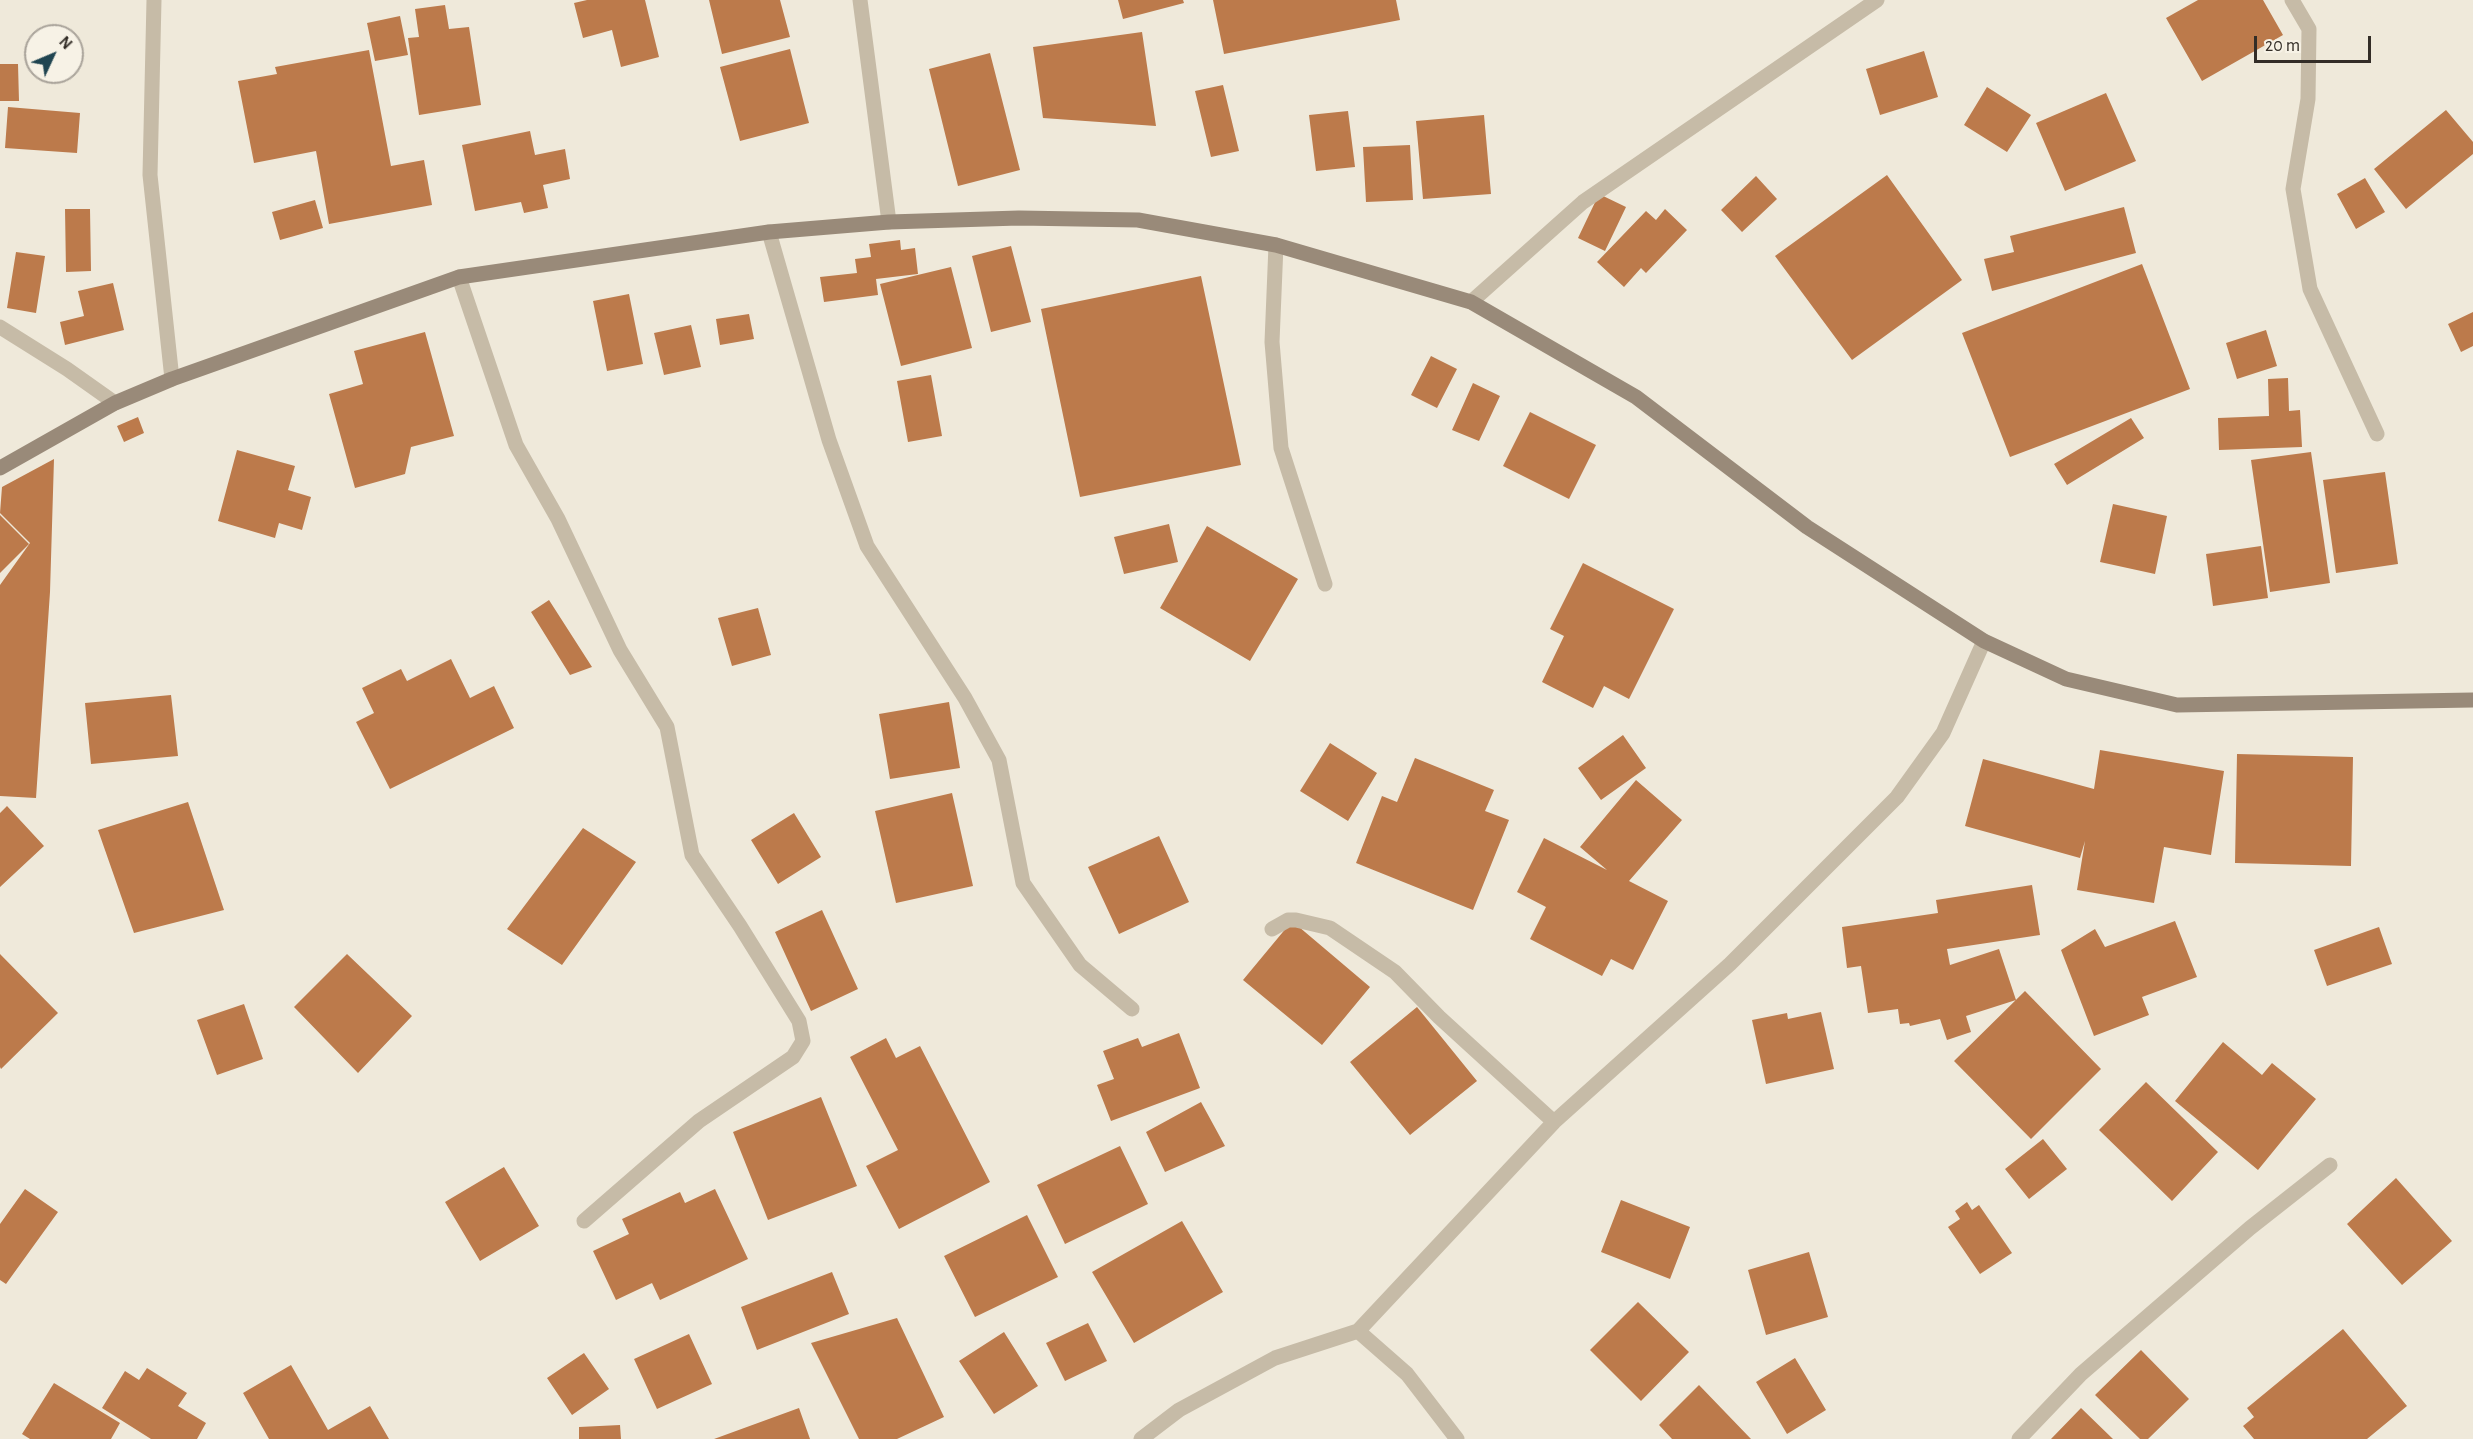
<!DOCTYPE html>
<style>
body{margin:0}
#map{position:relative;width:2473px;height:1439px;overflow:hidden;background:#efe9da;font-family:"Alegreya Sans",sans-serif}
canvas{display:block}
.north{position:absolute;left:24px;top:24px;width:60px;height:60px;box-sizing:border-box;background:#f7f2e6;border:2px solid #a9a39a;border-radius:50%;rotate:46deg;font-size:16px;font-weight:700;line-height:24px;text-align:center;color:#332d27}
.north::after{content:'';display:block;margin:auto;width:21px;height:27px;background:#204551;clip-path:polygon(50% 0,100% 100%,50% 72%,0 100%)}
.scale{position:absolute;left:2254px;top:36px;width:117px;height:27px;box-sizing:border-box;border:3px solid #332d27;border-top:0;padding-left:8px;font-size:18px;line-height:21px;white-space:nowrap;color:#332d27;-webkit-text-stroke:4px #f7f2e6;paint-order:stroke}
</style>
<div id="map">
<canvas width="2473" height="1439"></canvas>
<div class="north">N</div>
<div class="scale">20 m</div>
</div>
<script>
const g = document.querySelector('canvas').getContext('2d');
g.lineJoin = 'round';
function fillPath(path, color) { g.fillStyle = color; g.fill(path, 'evenodd'); }
function stroke(path, color, width, dash) { g.strokeStyle = color; g.lineWidth = width; g.lineCap = dash ? 'butt' : 'round'; g.setLineDash(dash || []); g.stroke(path); }
fillPath(new Path2D(`
 M587,0H645L659,57L621,67L612,30L583,38L574,3Z
 M709,0H780L790,37L722,54Z
 M1118,0H1183L1184,3L1123,19Z
 M1213,0H1396L1400,20L1224,54Z
 M2198,0H2263L2283,35L2202,81L2166,18Z
 M445,5L449,29L469,27L481,105L419,115L408,38L419,37L415,9Z
 M400,16L408,55L375,61L367,23Z
 M1142,32L1156,126L1043,118L1033,47Z
 M790,49L809,123L740,141L720,67Z
 M369,50L391,166L424,160L432,205L329,224L316,151L254,163L238,81L277,74L275,67Z
 M1924,51L1938,97L1880,115L1866,69Z
 M990,53L1020,170L958,186L929,69Z
 M0,64H18L19,101H0Z
 M1223,85L1239,151L1211,157L1195,91Z
 M1987,87L2031,115L2007,152L1964,125Z
 M2106,93L2136,161L2065,191L2036,123Z
 M8,107L80,113L77,153L5,148Z
 M2446,110L2473,142V154L2406,209L2374,169Z
 M1348,111L1355,167L1316,171L1309,115Z
 M1484,115L1491,194L1423,199L1416,121Z
 M530,131L535,155L565,149L570,179L543,185L548,208L524,213L521,202L475,211L462,145Z
 M1410,145L1413,200L1366,202L1363,147Z
 M1887,175L1962,280L1852,360L1775,256Z
 M1756,176L1777,199L1742,232L1721,210Z
 M2365,178L2385,212L2356,229L2337,194Z
 M1599,194L1626,207L1605,251L1578,238Z
 M315,200L323,228L280,240L272,212Z
 M2124,207L2136,253L1992,291L1984,259L2014,252L2010,236Z
 M65,209H90L91,271L66,272Z
 M1665,209L1687,230L1646,273L1641,268L1624,287L1597,262L1646,211L1656,220Z
 M900,240L901,250L915,248L918,274L876,279L878,295L824,302L820,277L857,273L855,259L871,257L869,244Z
 M1011,246L1031,322L991,332L972,256Z
 M16,252L45,256L36,313L7,308Z
 M2142,264L2190,389L2010,457L1962,333Z
 M951,267L972,348L901,366L880,284Z
 M1201,276L1241,465L1080,497L1041,309Z
 M113,283L124,330L65,345L60,322L84,316L78,291Z
 M629,294L643,364L607,371L593,301Z
 M2473,312V346L2461,352L2448,324Z
 M749,314L754,339L720,345L716,319Z
 M691,325L701,367L664,375L654,333Z
 M2266,330L2277,366L2237,379L2226,343Z
 M425,332L454,436L411,447L405,474L355,488L329,394L363,384L354,351Z
 M1431,356L1457,369L1437,408L1411,395Z
 M931,375L942,436L908,442L897,381Z
 M2288,378L2289,411L2300,410L2302,447L2219,450L2218,418L2269,416L2268,379Z
 M1473,383L1500,396L1479,441L1452,430Z
 M1530,412L1596,445L1569,499L1503,466Z
 M138,417L144,433L124,442L117,426Z
 M2131,418L2144,438L2067,485L2054,464Z
 M237,450L295,466L288,490L311,497L302,530L279,523L275,538L218,521Z
 M2311,452L2330,583L2270,592L2251,460Z
 M54,459L50,592L36,798L0,796V585L30,543L0,513L2,487Z
 M2385,472L2398,564L2336,573L2323,480Z
 M2113,504L2167,516L2155,574L2100,562Z
 M0,515L29,544L0,573Z
 M1169,524L1178,562L1124,574L1114,537Z
 M1207,526L1298,579L1250,661L1160,608Z
 M2261,546L2268,598L2213,606L2206,554Z
 M1583,563L1674,609L1629,699L1604,686L1593,708L1542,682L1564,636L1550,629Z
 M549,600L592,667L570,675L531,612Z
 M758,608L771,655L732,666L718,618Z
 M451,659L470,698L494,686L514,728L390,789L356,722L374,713L362,688L401,669L407,681Z
 M171,695L178,756L91,764L85,703Z
 M949,702L960,768L890,779L879,714Z
 M1623,735L1646,768L1601,800L1578,768Z
 M1330,743L1377,773L1348,821L1300,791Z
 M2100,750L2224,771L2211,855L2164,847L2154,903L2077,890L2085,841L2080,858L1965,826L1983,759L2094,789Z
 M2237,754L2353,757L2351,866L2235,863Z
 M1415,758L1494,790L1485,811L1509,820L1473,910L1356,863L1382,796L1397,802Z
 M1636,780L1682,820L1629,881L1668,901L1633,970L1611,959L1602,976L1530,939L1546,907L1517,892L1544,838L1607,870L1580,847Z
 M952,793L973,886L896,903L875,811Z
 M188,802L224,910L134,933L98,830Z
 M7,806L44,846L0,887V813Z
 M794,813L821,857L778,884L751,840Z
 M583,828L636,862L562,965L507,929Z
 M1159,836L1189,902L1119,934L1088,867Z
 M2032,885L2040,935L1947,949L1950,965L1999,949L2016,1000L1966,1016L1971,1032L1947,1040L1940,1019L1910,1026L1909,1023L1900,1024L1898,1009L1868,1013L1861,966L1847,968L1842,927L1938,913L1936,900Z
 M822,910L858,989L811,1011L775,932Z
 M1292,921L1370,987L1322,1045L1243,980Z
 M2175,921L2197,977L2142,997L2149,1015L2094,1036L2061,950L2095,929L2105,947Z
 M2379,927L2392,964L2327,986L2314,950Z
 M0,954L58,1013L1,1069L0,1067Z
 M347,954L412,1016L358,1073L294,1007Z
 M2025,991L2101,1069L2031,1139L1954,1061Z
 M244,1004L263,1059L217,1075L197,1020Z
 M1417,1007L1477,1081L1410,1135L1350,1062Z
 M1821,1012L1834,1069L1766,1084L1752,1020L1787,1013L1788,1019Z
 M1179,1033L1200,1088L1111,1121L1097,1085L1114,1079L1103,1051L1138,1038L1142,1047Z
 M886,1038L896,1058L920,1046L990,1182L899,1229L866,1166L898,1150L850,1057Z
 M2223,1042L2262,1075L2272,1063L2316,1099L2258,1170L2175,1101Z
 M2146,1082L2218,1152L2172,1201L2099,1130Z
 M821,1097L857,1186L768,1220L733,1132Z
 M1201,1102L1225,1146L1165,1172L1146,1132Z
 M2043,1139L2067,1169L2029,1199L2005,1169Z
 M1120,1146L1148,1204L1065,1244L1037,1185Z
 M504,1167L539,1226L480,1261L445,1202Z
 M2396,1178L2452,1241L2402,1285L2347,1224Z
 M25,1189L58,1212L6,1284L0,1280V1224Z
 M715,1189L748,1259L660,1300L652,1283L616,1300L593,1251L629,1234L622,1219L680,1192L685,1203Z
 M1621,1200L1690,1227L1670,1279L1601,1252Z
 M1967,1202L1972,1210L1979,1205L2012,1253L1980,1274L1948,1227L1960,1219L1955,1211Z
 M1027,1215L1058,1277L975,1317L944,1256Z
 M1182,1221L1223,1292L1134,1343L1092,1272Z
 M1809,1252L1828,1317L1766,1335L1748,1270Z
 M832,1272L849,1314L757,1350L741,1307Z
 M1638,1302L1689,1352L1641,1401L1590,1350Z
 M897,1318L944,1417L897,1439H859L811,1343Z
 M1088,1323L1107,1361L1065,1381L1046,1343Z
 M2343,1329L2407,1406L2367,1439H2254L2243,1426L2254,1417L2247,1408Z
 M1004,1332L1038,1386L994,1414L959,1361Z
 M689,1334L712,1384L657,1409L634,1359Z
 M2141,1350L2189,1399L2148,1439H2140L2095,1395Z
 M584,1353L609,1389L572,1415L547,1378Z
 M1795,1358L1826,1410L1787,1434L1756,1382Z
 M291,1365L328,1430L370,1406L389,1439H269L243,1393Z
 M147,1368L187,1393L178,1406L206,1423L197,1439H151L102,1408L125,1371L139,1380Z
 M54,1383L120,1423L111,1439H30L22,1434Z
 M1699,1385L1751,1439H1672L1659,1425Z
 M799,1408L810,1439H714Z
 M2081,1408L2113,1439H2051Z
 M620,1425L621,1439H579V1427Z`), '#bc7a4b');
stroke(new Path2D(`
 M154,0L150,175L172,379
 M860,0L889,222
 M2292,0L2309,29L2308,99L2293,189L2310,289L2377,434
 M769,232L829,440L867,546L965,698L999,760L1023,883L1080,965L1132,1009
 M1276,245L1272,342L1281,448L1325,584
 M459,277L516,445L558,519L620,650L667,727L692,855L740,926L799,1021L803,1041L793,1057L699,1121L584,1221
 M1471,302L1583,202L1877,0
 M0,327L67,369L115,403
 M1272,929L1288,920H1296L1330,928L1395,972L1439,1017L1554,1122
 M1358,1331L1407,1374L1457,1439
 M1141,1439L1179,1410L1275,1358L1358,1331L1554,1122L1730,964L1897,797L1943,733L1984,641
 M2019,1439L2081,1374L2250,1228L2330,1165`), '#c6bba7', 15);
stroke(new Path2D(`
 M0,468L115,403L172,379L459,277L769,232L889,222L1019,218L1138,220L1276,245L1471,302L1636,397L1807,527L1984,641L2066,679L2177,705L2473,700`), '#998a79', 15);
</script>
